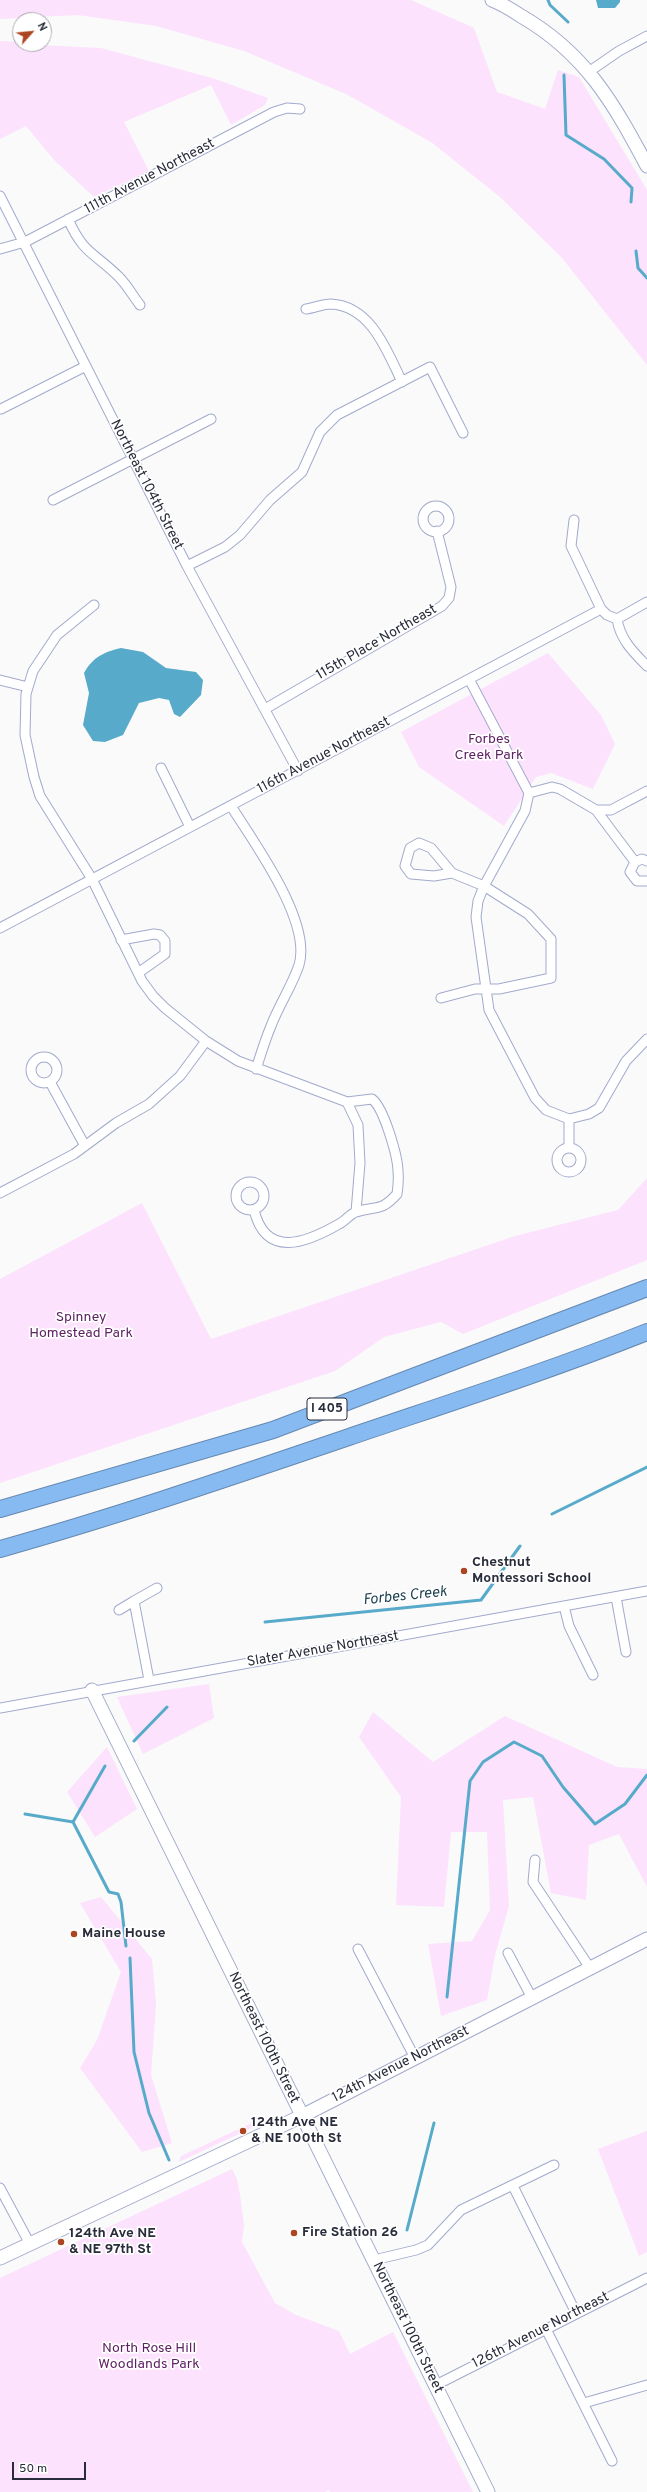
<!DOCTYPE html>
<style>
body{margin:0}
#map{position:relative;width:647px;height:2492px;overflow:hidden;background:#fafafa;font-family:Overpass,sans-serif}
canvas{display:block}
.north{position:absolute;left:12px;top:12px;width:40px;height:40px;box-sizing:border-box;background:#fff;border:1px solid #a9abb0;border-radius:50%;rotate:63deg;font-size:11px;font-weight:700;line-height:16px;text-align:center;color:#292c3a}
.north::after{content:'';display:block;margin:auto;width:14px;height:18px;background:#ac4521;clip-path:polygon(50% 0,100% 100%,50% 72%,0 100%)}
.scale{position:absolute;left:12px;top:2462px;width:74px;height:18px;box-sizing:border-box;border:2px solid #292c3a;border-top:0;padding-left:5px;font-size:12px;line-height:14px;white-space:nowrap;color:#292c3a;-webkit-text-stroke:3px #fff;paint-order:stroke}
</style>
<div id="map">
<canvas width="647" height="2492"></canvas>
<div class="north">N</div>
<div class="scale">50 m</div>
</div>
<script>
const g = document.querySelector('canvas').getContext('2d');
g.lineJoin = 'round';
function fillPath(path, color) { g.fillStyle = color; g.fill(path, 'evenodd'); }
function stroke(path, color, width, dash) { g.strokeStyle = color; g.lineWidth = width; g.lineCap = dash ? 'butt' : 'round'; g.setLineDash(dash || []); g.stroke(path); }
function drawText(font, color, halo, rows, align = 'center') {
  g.font = font + ' Overpass,sans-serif'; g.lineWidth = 3.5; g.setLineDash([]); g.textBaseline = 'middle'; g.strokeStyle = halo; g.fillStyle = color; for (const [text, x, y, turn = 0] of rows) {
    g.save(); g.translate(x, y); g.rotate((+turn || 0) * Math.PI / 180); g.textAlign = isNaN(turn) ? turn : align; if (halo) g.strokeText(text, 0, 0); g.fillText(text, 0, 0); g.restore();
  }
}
fillPath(new Path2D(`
 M0,0H411L474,28L497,92L545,109L558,70L579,77L647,190V365L562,258L500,197L431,142L346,94L244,51L156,26L78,15L0,19Z
 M0,41L20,42V44L101,48L212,78L268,98L265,105L231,125L211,85L124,122L149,171L94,197L55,161L26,126L0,139Z
 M548,653L601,715L615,744L593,789L551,773L536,777L504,826L419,767L401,732Z
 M647,1178V1260L463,1334L441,1322L384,1337L335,1371L0,1483V1279L142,1203L211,1339L515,1236L618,1210Z
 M209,1684L214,1718L143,1754L117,1697Z
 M373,1712L433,1762L505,1716L617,1767L647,1769V1887L619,1834L589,1845L586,1900L551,1893L533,1797L503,1800L509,1906L495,1955L487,2000L441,2016L428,1944L472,1941L490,1910L487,1832H451L444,1907L396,1905L401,1797L359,1737Z
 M107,1747L137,1809L95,1837L67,1792Z
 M101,1897L152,1959L156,2004L151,2075L172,2143L142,2152L80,2068L97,2040L121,1972L80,1903Z
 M264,2117L272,2119L247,2130L245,2126Z
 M241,2128L243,2132L179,2162L181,2156Z
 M647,2131V2252L639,2256L598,2149Z
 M232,2169L237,2179L240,2195L244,2225L242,2242L275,2303L296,2315L339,2331L350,2354L393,2332L473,2492H330L329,2490L325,2492H0V2278Z`), '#fce2fd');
fillPath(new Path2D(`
 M596,0H620V2L615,8H598Z
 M121,648L143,652L166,668L196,672L203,680L201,695L180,717L174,714L169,700L159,698L139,703L123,735L105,742L93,741L83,725L89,693L84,673C93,657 104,652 121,648Z`), '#57aaca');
stroke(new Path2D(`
 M548,0L550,5L568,22
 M564,75L566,135L604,159L632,188L631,202
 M636,251L638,268L647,278
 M552,1514L647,1467
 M265,1622L481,1600L520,1546
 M134,1741L167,1707
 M25,1814L73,1822L105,1766
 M73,1822L109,1892L118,1894L121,1902L126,1946
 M130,1958L134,2052L149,2113L169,2160
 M447,1997L470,1781L483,1762L514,1742L542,1756L563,1787L595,1824L625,1804L647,1775
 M407,2230L434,2123`), '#57aaca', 3);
const street = new Path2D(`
 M590,71L619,51L647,36
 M0,196L187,566L298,771
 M68,219C84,255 94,252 119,277C127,285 133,296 140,305
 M0,249L25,242L274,112L287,108L300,109
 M306,309C314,308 323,304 331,304C371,306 387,351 402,382
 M1,409L86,366
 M53,500L211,419
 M423 519a13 13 0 1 1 26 0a13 13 0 1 1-26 0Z
 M574,520L571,546L601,609
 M187,566L225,547L240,535L270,500L302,472L320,432L337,415L430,367L463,433
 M94,605L57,635L33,671L26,694L25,735L34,777L40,796L92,879L142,981L153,996L165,1008L206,1041L238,1061L347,1102L372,1099C384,1108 398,1157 398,1172C399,1180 398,1187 397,1194C380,1213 376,1205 356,1212C350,1214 345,1221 339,1224C306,1243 266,1259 254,1210
 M617,619C620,639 633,652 647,666
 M469,679L529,793
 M0,680L28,687
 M265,709L442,606L449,598L451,587L437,531
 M161,768L190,827
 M529,793L525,811L484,886L478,901L476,917L489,1010L535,1098L546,1110L569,1119V1148
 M529,793L552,787L560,789L596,810H611L647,791
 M231,806C254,843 312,921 299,965C292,986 279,1005 271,1026C265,1040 261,1054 256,1069
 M596,810L635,862
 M647,861L642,859L635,862L630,872L637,881H647
 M0,928L601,609L607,615L617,619L647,602
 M121,940L154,934L160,935L165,941V954L138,973
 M441,998L475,989H499L551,978V939L528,914L484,886L452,873L431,848L419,843L410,848L405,866L411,874L434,876L452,873
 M31 1070a13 13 0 1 1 26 0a13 13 0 1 1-26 0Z
 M50,1082L85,1146
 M347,1102L358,1125L360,1163L356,1212
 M569,1119L589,1114L599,1108L626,1061L647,1039
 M557 1160a12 12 0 1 1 24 0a12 12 0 1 1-24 0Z
 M236 1196a14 14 0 1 1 28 0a14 14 0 1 1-28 0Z
 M0,1193L74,1154L116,1123L149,1104L180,1076L206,1041
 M616,1597L626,1652
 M564,1606L569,1626L593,1675
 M119,1610L134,1601
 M149,1680L134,1601L157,1588
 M0,1708L647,1591
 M535,1860L533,1882L590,1968
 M358,1949L415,2058
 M508,1953L532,1998
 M513,2186L576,2313
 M0,2188L30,2244
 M374,2260L416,2250L428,2245L461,2210L554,2165
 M546,2329L612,2461
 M436,2385L647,2278
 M584,2403L647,2385`);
const secondary = new Path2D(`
 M492,0C502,4 512,10 521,16C585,53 613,102 647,166
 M92,1690L488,2492
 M0,2258L302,2116L647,1939`);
const highway = new Path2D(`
 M0,1509L273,1430L647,1288
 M0,1549C118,1516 234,1476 349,1437C449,1403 549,1371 647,1332`);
stroke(street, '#a2aacc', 11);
stroke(secondary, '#a2aacc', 15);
stroke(highway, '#6588b1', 18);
stroke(street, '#fff', 9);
stroke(secondary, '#fff', 13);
stroke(highway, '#86baf1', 16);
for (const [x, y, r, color] of [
 [464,1571,4,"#ac4521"],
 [74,1934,4,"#ac4521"],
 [243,2131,4,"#ac4521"],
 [294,2233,4,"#ac4521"],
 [61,2242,4,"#ac4521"]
]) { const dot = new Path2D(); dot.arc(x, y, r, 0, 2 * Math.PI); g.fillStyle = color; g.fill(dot); stroke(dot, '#fff', 1.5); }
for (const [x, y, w] of [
 [327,1409,40]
]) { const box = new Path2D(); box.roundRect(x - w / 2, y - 11, w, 22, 3); g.fillStyle = '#fff'; g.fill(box); stroke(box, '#292c3a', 1); }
drawText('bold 13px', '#292c3a', null, [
 ["I 405",327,1409]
]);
drawText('14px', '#292c3a', '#fff', [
 ["111th Avenue Northeast",150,177,-28],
 ["Northeast 104th Street",146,485,63],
 ["115th Place Northeast",377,643,-30],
 ["116th Avenue Northeast",324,756,-28],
 ["Slater Avenue Northeast",323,1650,-10],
 ["Northeast 100th Street",263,2038,64],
 ["124th Avenue Northeast",401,2065,-27],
 ["Northeast 100th Street",407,2328,64],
 ["126th Avenue Northeast",541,2331,-27]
]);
drawText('14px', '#5e2263', '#fff', [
 ["Forbes",489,740],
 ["Creek Park",489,756],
 ["Spinney",81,1318],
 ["Homestead Park",81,1334],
 ["North Rose Hill",149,2349],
 ["Woodlands Park",149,2365]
]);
drawText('bold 14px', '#292c3a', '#fff', [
 ["Chestnut",472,1563],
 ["Montessori School",472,1579],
 ["Maine House",82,1934],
 ["124th Ave NE",251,2123],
 ["& NE 100th St",251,2139],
 ["Fire Station 26",302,2233],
 ["124th Ave NE",69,2234],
 ["& NE 97th St",69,2250]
], 'left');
drawText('italic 15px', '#1d4351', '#fff', [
 ["Forbes Creek",405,1597,-6]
]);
</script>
